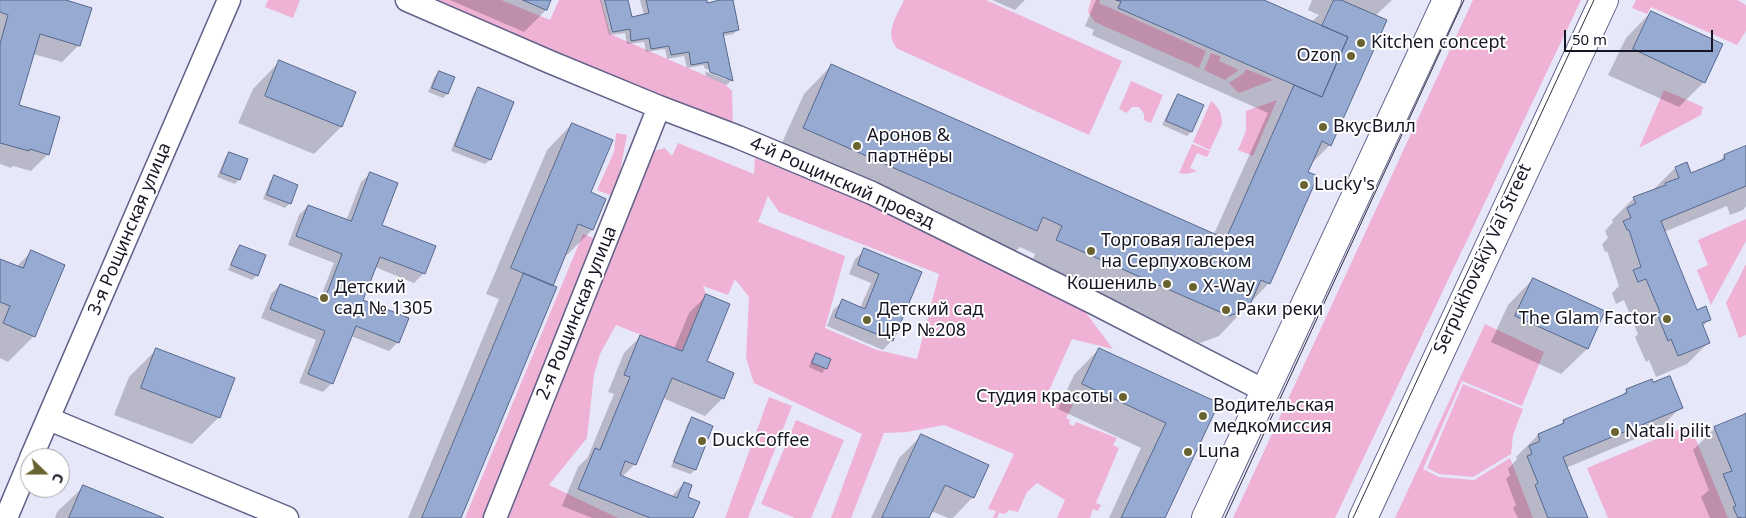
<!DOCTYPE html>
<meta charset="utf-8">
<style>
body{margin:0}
#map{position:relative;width:1746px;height:518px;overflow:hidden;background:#e7e7fa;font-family:"Noto Sans",sans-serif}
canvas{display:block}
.north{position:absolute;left:20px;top:448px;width:50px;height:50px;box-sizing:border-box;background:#fff;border:1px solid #a2a2a8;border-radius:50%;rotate:112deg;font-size:14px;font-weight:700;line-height:20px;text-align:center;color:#161626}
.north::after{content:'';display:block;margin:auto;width:18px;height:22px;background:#686330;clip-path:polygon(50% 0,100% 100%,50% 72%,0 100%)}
.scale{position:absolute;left:1564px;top:30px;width:149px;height:22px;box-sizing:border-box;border:2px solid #161626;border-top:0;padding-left:6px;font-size:15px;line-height:18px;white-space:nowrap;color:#161626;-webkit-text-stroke:4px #fff;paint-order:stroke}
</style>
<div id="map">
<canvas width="1746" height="518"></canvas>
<div class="north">С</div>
<div class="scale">50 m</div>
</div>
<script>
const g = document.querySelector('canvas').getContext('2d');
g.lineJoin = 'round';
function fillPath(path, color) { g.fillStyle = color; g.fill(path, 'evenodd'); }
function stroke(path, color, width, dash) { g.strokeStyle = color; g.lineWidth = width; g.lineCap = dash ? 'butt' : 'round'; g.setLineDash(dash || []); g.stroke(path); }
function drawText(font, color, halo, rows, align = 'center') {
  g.font = font + ' "Noto Sans",sans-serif'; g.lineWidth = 4; g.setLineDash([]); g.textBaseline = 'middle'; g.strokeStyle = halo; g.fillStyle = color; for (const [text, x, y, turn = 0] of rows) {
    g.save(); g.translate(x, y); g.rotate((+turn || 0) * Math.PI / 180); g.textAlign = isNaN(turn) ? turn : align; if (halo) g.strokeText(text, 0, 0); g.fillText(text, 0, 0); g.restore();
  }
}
fillPath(new Path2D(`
 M268,0H300L293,18L265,7Z
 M432,0H501L550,20L559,0H601L610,34L725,84L732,91L733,130Z
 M904,0H986L1122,61L1089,135L898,49C883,34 897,16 904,0Z
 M1091,0H1100L1099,3L1206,51L1199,68L1095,22L1088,12Z
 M1473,0H1581L1335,518H1233Z
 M1636,0H1737L1746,5V31L1737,45L1651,7L1647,14L1632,8Z
 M1211,53L1221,57L1219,61L1239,70L1225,80L1204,70Z
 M1246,69L1273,80L1239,93L1229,83L1244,73Z
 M1131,81L1163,95L1151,123L1144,120V114L1139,107H1132L1127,113L1119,109Z
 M1664,90L1703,107L1701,115L1639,148Z
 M1277,100L1253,156L1238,150L1246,131V111Z
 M1211,101C1219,107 1222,114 1222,124L1210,150L1193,142Z
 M616,133L627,135L615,197L597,190L614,152Z
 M678,143L754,174L755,158L865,202L1078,302L1113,349L1072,339L1047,395L1073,405L1066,418L1070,420L1069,424L1074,426L1076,422L1117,438L1113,445L1119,448L1096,503L1101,505L1098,511L1093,509L1090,518H1057L1065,500L1037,483L1027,492L1018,512L1009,510L1005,514L999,513L997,518H993L996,511L988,509L1014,454L944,425L907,432L884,433L851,518H831L862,434L754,383L746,358L749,297L735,279L728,295L703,286L706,294L682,351L616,325L600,354L594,375L587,438L549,485L618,518H503L650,152L665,148L672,156ZM768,196L779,212L939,274L917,359L877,350L825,328L845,256L758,222Z
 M1192,144L1210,151L1207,157L1197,153L1190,168L1197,171L1186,174L1179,173Z
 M1746,219V241L1711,305L1697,270L1708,265L1698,240Z
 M583,234L598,240L488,518H465Z
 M1746,264V335L1739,338L1726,303Z
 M1485,324L1544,352L1522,406L1462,381L1423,469L1439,477L1474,480L1510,458L1533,518H1395Z
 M1463,384L1523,409L1513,435L1511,454L1473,477L1439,474L1427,468Z
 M769,397L792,406L748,518H725Z
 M796,420L844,440L811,518H795L761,504Z
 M1690,425L1728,518H1608L1587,468Z`), '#efb2d5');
fillPath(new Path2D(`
 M0,0H62L79,45L62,62L33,54L17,106L48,154L31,171L13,166L11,168L0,164Z
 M450,0H550L546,10L524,32Z
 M600,0H626L631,18L644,15L640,0H705L706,4L732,0L738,30L733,34L723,36L731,80L727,85L706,76L705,71L727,80V77L704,68V65L687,68L684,56L667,59L665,49L646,52L644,42L627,44L625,33L609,35Z
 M992,0H1025L1015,10Z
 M1096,0H1261L1311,22L1319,15L1308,10L1312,0H1392L1375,16L1330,145L1310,165L1269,283L1219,336L1200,343L1029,268L1035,254L1020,247L1008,258L776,156L804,94L831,66L1214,234L1268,113L1092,35L1094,30L1085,26Z
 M1651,12L1704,82L1679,107L1608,75L1626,38Z
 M280,61L355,92L341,127L314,154L238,123L253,89Z
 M439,72L447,94L443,98L428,92L435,76Z
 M479,89L513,103L490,160L485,164L451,151L474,93Z
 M1178,95L1202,106L1191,132L1187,136L1162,125L1174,100Z
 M572,124L590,193L592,230L567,255H564L459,518H408L499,299L486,294L547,150Z
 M1746,147V206L1743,210L1730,215L1727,206L1664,232L1696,312L1710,319L1702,327L1709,342L1687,364L1656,377L1649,360L1646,362L1635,337L1638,334L1624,300L1616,304L1612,293L1619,286L1607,251L1605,252L1602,244L1608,238L1605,231L1613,222L1612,220L1634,198L1653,190L1675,168L1686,164L1690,174L1718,163L1724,156Z
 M229,153L239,179L235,184L217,177L225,158Z
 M371,173L380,225L434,247L424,273L414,283L375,267L362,301L398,342L389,351L351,336L332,383L323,392L299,383L316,340L261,318L271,294L280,285L319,301L334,263L288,245L299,215L308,206L346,221L361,182Z
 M275,177L290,203L285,208L263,199L270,181Z
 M240,246L257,275L252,280L228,270L236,250Z
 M865,250L920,272L892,340L883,350L827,326L833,310L843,301L860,308L871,283L849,274L855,259Z
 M31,252L34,336L8,362L0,358V260L16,267Z
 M1533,279L1604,312L1587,349L1561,374L1491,342L1508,305Z
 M706,296L705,362L733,373L722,399L705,416L663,398L635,464L622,477L671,497L684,483L692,518H592L562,506L578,467L588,457L599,430L614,394L608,392L624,353L641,336L674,349L689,313Z
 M1099,349L1217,404L1164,518H1109L1141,448L1058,409L1074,375Z
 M156,350L219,417L192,444L114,415L129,377Z
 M817,355L826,368L822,373L809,367L812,359Z
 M1627,390L1681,407L1659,429L1566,468L1586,518H1518L1513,508L1516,505L1506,479L1510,475L1508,469L1517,459L1516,457L1538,435L1558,427L1564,421L1619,398Z
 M1746,412V518H1710L1701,497L1709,490L1693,450L1715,428L1740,417Z
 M692,419L712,426L695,470L690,474L671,467L688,423Z
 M921,436L973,497L953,518H948L931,511L928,518H871L899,458Z
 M83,487L160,518H55L57,512Z`), '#0003');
const building = new Path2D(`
 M0,0H66L92,8L80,46L40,34L19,105L60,117L49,155L30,149L29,151L0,143V44L8,15L0,12Z
 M523,0H551L547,10Z
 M605,0H628L632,17L649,13L646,0H707V3L720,0H733L739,30L723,33L733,81L710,72L708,62L691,65L689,52L671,55L669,46L651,49L649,38L631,41L630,29L613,32Z
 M1116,0H1264L1348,37L1322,97L1118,8L1121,2Z
 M1334,0H1341L1387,20L1331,146L1322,141L1314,159L1308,172L1318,176L1270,284L1261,280L1248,309L1229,316L1056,240L1062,226L1043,217L1037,231L803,128L831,64L1226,239L1294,85L1322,97L1348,37L1322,26Z
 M1651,11L1723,44L1705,83L1633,49Z
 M279,60L356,92L342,127L265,96Z
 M439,71L455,77L448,94L432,88Z
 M478,87L514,102L491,160L455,146Z
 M1178,94L1204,105L1192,132L1166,121Z
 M572,123L613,140L591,192L606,199L593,230L578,224L553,286L511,268Z
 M1746,146V186L1661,221L1697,310L1706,306L1711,320L1702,323L1710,343L1678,356L1671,339L1668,341L1657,314L1660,312L1646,279L1638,282L1633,270L1641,267L1629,230H1627L1623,221L1631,218L1627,208L1636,203L1633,197L1666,185L1665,183L1679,178L1675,167L1687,162L1691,173L1725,159L1724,155Z
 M229,152L248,159L240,180L221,173Z
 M370,172L398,183L382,225L436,246L425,274L380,257L363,300L409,318L399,343L356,326L333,384L308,374L325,331L270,309L280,284L324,301L342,254L296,236L308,205L351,221Z
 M274,175L298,185L291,204L267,195Z
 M240,245L266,255L258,276L231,265Z
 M864,248L922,272L893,341L835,317L842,299L865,309L879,274L858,265Z
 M31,250L65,265L35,337L3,323L10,306L0,302V259L23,268Z
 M524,273L557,287L461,518H422Z
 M1533,278L1605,311L1588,349L1515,316Z
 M706,294L730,304L707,361L734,373L724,399L672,378L636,465L625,461L620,475L677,498L684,482L692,485L688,497L700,502L693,518H650L578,489L595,448L600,450L630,377L624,375L640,335L682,351Z
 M156,348L235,378L220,418L141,388Z
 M1099,348L1219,403L1165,518H1121L1166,423L1082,384Z
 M816,353L831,359L827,369L812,363Z
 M1670,376L1683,408L1563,457L1588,518H1548L1535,485L1538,483L1527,456L1532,454L1529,446L1540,441L1538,434L1564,423L1563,420L1627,393L1626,389L1652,379L1653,382Z
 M1746,414V518H1741L1740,517L1738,518L1733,507L1736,506L1723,474L1732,471L1714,427Z
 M692,417L713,426L696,470L674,462Z
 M921,434L989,465L974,498L945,485L929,518H882Z
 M83,485L164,518H69Z`);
fillPath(building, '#97aad2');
stroke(building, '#55678b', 1);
const street = new Path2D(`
 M407,0L550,62L659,107L738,137L872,193L1094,303L1265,391
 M49,419L287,518
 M31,458L229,0
 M6,518L30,461
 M495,518L659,107`);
const secondary = new Path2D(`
 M1206,518L1447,0
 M1363,518L1604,0`);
stroke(street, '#626289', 25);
stroke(secondary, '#626289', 30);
stroke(street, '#fff', 22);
stroke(secondary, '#fff', 28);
stroke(new Path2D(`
 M1225,518L1464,0
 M1353,518L1594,0`), '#2e2e3f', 1);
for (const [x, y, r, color] of [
 [1361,43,5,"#686330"],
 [1351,56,5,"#686330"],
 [1323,127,5,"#686330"],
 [857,146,5,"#686330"],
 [1304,185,5,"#686330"],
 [1091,251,5,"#686330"],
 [1167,284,5,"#686330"],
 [1193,287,5,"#686330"],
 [324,298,5,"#686330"],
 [1226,310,5,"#686330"],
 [1667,319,5,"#686330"],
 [867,320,5,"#686330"],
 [1123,397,5,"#686330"],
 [1203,416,5,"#686330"],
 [1615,432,5,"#686330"],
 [702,441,5,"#686330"],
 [1188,452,5,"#686330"]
]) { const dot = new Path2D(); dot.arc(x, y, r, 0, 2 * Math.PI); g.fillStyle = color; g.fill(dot); stroke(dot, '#fff', 2); }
drawText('18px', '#161626', '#fff', [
 ["Kitchen concept",1371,43],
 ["Ozon",1341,56,"right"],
 ["ВкусВилл",1333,127],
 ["Аронов &",867,136],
 ["партнёры",867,157],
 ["Lucky's",1314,185],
 ["Торговая галерея",1101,241],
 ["на Серпуховском",1101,262],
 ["Кошениль",1157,284,"right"],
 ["X-Way",1203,287],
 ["Детский",334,288],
 ["сад № 1305",334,309],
 ["Детский сад",877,310],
 ["ЦРР №208",877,331],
 ["Раки реки",1236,310],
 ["The Glam Factor",1657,319,"right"],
 ["Студия красоты",1113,397,"right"],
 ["Водительская",1213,406],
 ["медкомиссия",1213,427],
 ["Natali pilit",1625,432],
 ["DuckCoffee",712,441],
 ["Luna",1198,452]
], 'left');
drawText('18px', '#161626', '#fff', [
 ["4-й Рощинский проезд",842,183,24],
 ["3-я Рощинская улица",130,229,-67],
 ["Serpukhovskiy Val Street",1483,259,-65],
 ["2-я Рощинская улица",577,313,-68]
]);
</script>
